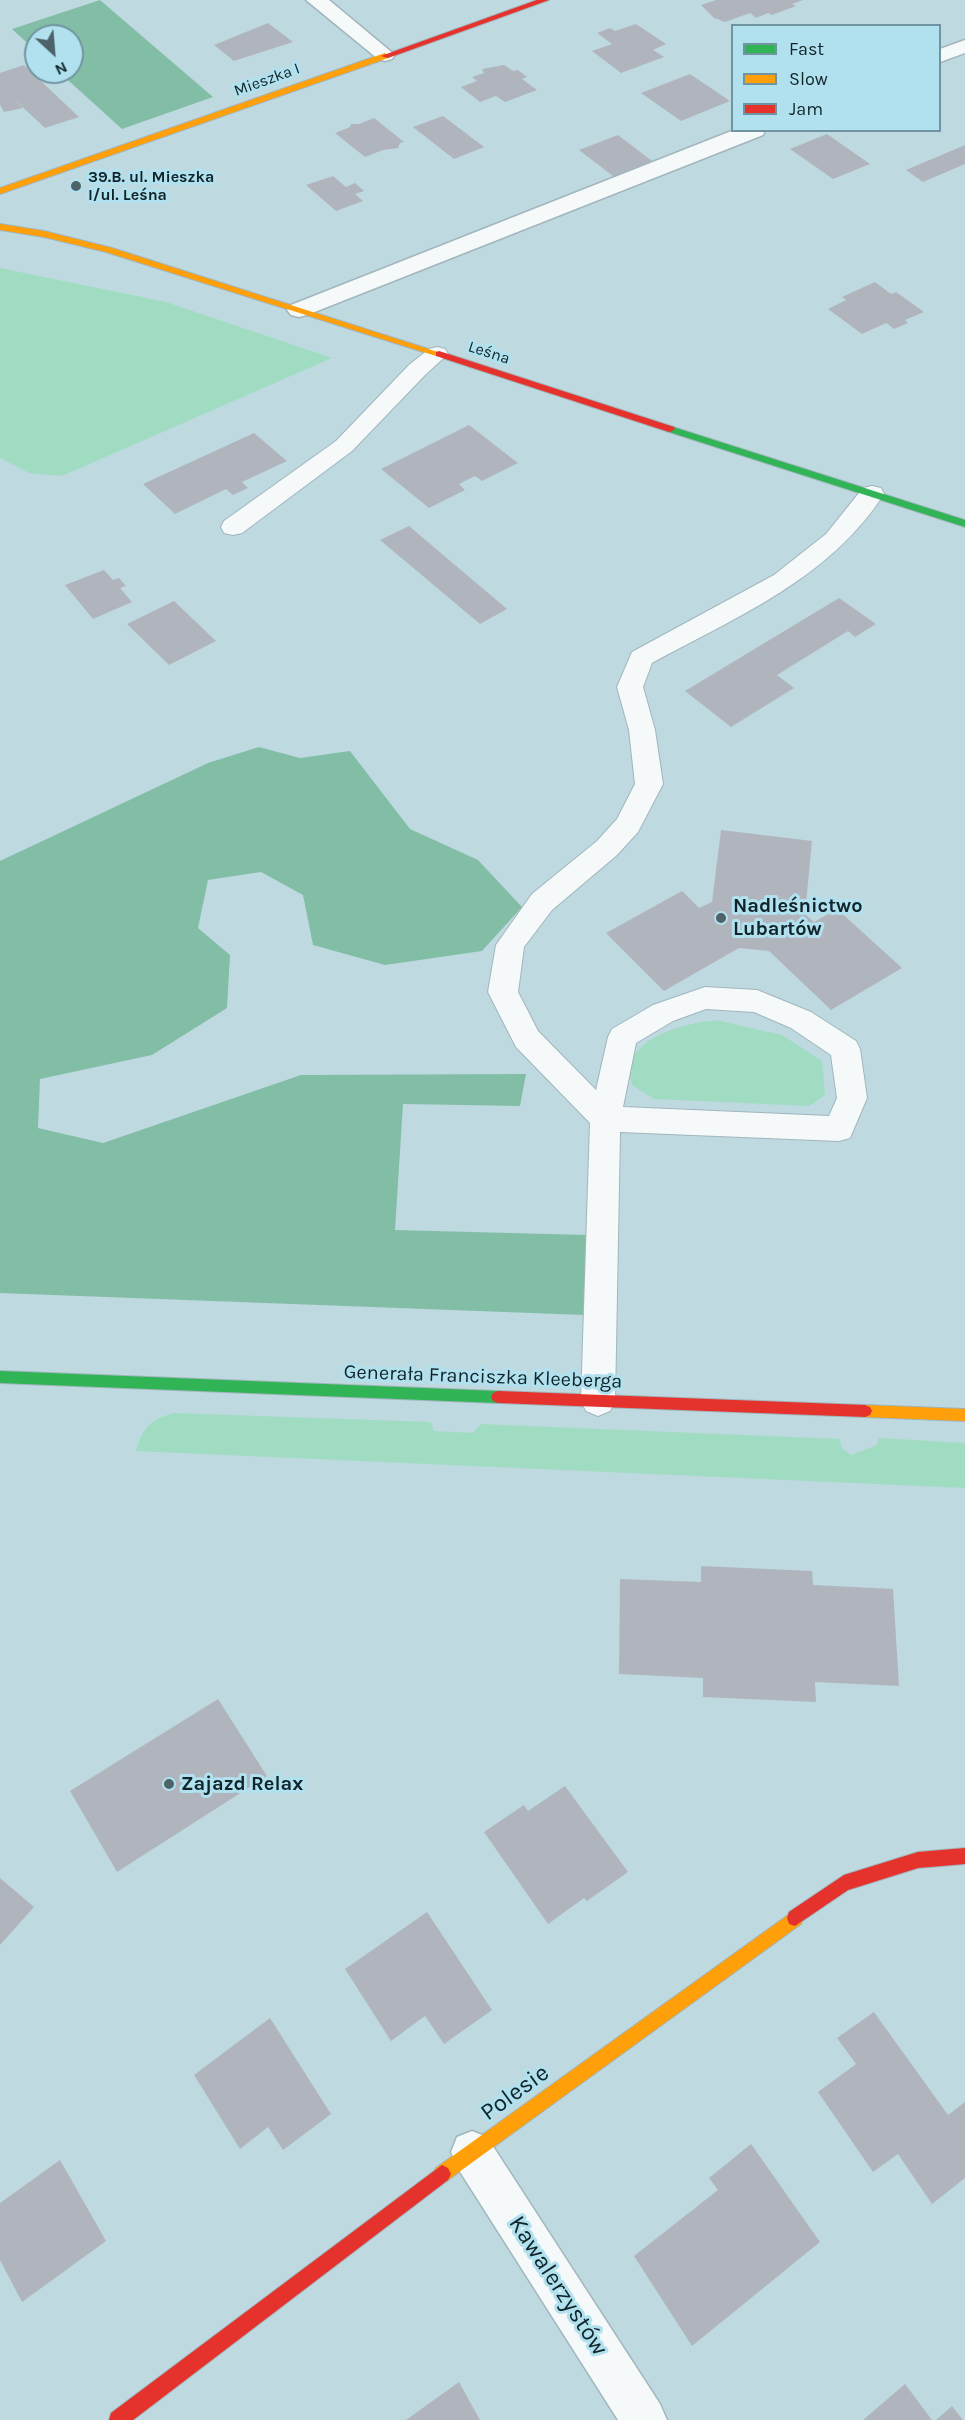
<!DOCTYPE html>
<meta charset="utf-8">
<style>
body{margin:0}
#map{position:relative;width:965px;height:2420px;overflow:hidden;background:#bfd9e1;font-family:Karla,sans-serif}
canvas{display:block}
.legend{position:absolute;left:731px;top:24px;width:210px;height:108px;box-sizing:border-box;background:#b1e1ef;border:2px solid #7195a0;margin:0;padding:8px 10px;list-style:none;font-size:18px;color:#102429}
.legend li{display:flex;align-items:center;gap:12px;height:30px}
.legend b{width:30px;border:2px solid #7195a0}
.north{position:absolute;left:24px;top:24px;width:60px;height:60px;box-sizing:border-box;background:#b1e1ef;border:2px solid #7195a0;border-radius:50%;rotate:154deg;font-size:16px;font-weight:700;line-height:24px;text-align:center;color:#102429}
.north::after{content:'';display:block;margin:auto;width:21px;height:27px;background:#4d6369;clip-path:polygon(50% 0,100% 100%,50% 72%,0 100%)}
</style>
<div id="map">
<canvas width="965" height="2420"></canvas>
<ul class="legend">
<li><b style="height:8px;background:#30b455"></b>Fast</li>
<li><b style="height:8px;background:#ff9f0a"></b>Slow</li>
<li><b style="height:8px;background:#e5322d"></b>Jam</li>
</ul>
<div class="north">N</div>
</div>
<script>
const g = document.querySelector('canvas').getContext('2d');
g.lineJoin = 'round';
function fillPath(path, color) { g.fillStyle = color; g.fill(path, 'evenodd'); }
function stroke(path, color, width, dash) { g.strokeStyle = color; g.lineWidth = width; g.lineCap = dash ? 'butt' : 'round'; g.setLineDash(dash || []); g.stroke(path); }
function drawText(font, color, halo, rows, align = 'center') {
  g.font = font + ' Karla,sans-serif'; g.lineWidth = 6; g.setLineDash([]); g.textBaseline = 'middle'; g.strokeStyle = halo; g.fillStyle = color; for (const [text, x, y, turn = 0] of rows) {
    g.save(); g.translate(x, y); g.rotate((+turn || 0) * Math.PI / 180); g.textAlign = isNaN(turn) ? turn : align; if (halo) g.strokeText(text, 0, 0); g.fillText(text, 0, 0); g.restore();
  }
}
fillPath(new Path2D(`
 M0,268L166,302L332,358L62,476L29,473L0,458Z
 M716,1020L782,1035L822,1061L825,1095L809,1106L654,1099L632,1085C631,1079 629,1071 630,1066C637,1034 689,1023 716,1020Z
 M174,1413L431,1422L434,1431L473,1433L481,1424L839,1439L842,1448L851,1455L877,1445L879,1438L965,1443V1488L136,1451C142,1428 151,1419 174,1413Z`), '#a0dcc2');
fillPath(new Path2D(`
 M100,0L213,97L122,129L59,72H72V36H36V51L12,29Z
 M259,747L300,758L350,751L410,829L478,860L522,907L482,951L385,965L313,945L303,895L261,872L208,880L198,928L230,955L227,1008L152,1055L40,1079L38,1128L103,1143L301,1075L526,1074L520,1106L403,1104L395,1230L587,1235L584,1315L0,1293V861L208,763Z`), '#82bea6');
fillPath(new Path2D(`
 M716,0H803L792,4L796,6L772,15L768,13L756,18L750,13L725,22L714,18L701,5Z
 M268,23L293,42L234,61L214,45Z
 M636,24L666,44L653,50L664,57L621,73L592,51L612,44L597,33L610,28L615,31Z
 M24,65L79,117L45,128L14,99L23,108L4,112L0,105V73Z
 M504,65L513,71L518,70L527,77L522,79L537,90L505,102L496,96L480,102L461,87L477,81L472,77L484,73L482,69Z
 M690,74L730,101L681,121L641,93Z
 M443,116L484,147L454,159L413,127Z
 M374,118L404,142L400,143L398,148L383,150L365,157L335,133L350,127L351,124H359Z
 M827,134L870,164L833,179L790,149Z
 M618,135L656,164L617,179L579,150Z
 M965,145V164L923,182L906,170Z
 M333,176L346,187L355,183L364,191L355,194L363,201L336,211L306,185Z
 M875,282L891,294L896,292L924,312L905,320L908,323L894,329L886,323L862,334L828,309L846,300L842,297Z
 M469,425L518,463L482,481L475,476L459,484L465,490L429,508L381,469Z
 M254,433L287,461L242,482L248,488L233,495L226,489L175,514L143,484Z
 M409,526L507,609L480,624L380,540Z
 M104,570L113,580L119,578L126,586L120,588L132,602L93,619L65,585Z
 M839,598L876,624L855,637L848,631L777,675L794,688L731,727L685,691Z
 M174,601L216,641L169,665L127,624Z
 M721,830L812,841L805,914L814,922L837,909L902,968L831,1010L769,951L739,948L664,991L606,933L682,891L699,908L712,902Z
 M701,1566L812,1571L813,1585L893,1589L899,1686L815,1682L816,1702L703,1697V1678L619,1674L620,1579L701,1582Z
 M218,1699L267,1776L117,1872L70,1791Z
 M565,1786L628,1872L587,1901L584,1898L548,1924L484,1832L524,1805L528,1811Z
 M0,1878L34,1907L0,1945Z
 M427,1912L492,2010L444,2044L425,2016L391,2041L345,1969Z
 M874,2012L948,2115L965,2102V2178L932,2204L898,2154L873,2172L818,2092L856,2064L837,2038Z
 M270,2018L331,2114L283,2150L268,2127L240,2149L194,2075Z
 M751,2144L820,2242L692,2346L634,2256L718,2190L709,2178Z
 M60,2160L106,2241L22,2302L0,2260V2203Z
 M459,2382L480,2420H406Z
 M905,2384L932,2420H863Z
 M952,2406L963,2420H936Z`), '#b0b5bd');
const lane = new Path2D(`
 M437,347L445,349L448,354L425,375L352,451L242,533L233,535L224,533L221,527L224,521L336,441L409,365L429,349Z
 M872,486L881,488L884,494C829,579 738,616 652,663L643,687L655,730L663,784L638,832L617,855L552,910L524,947L518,992L538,1031L596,1090L608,1037L612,1029L653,1005L705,987L757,990L811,1012L856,1041L860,1049L867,1098L850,1138L839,1141L620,1132L615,1401L610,1411L598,1416L586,1411L581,1401L590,1123L516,1047L488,992L496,945L532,894L597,841L617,819L635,784L629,730L617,687L632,652L774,575L826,534L863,488ZM706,1009L754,1012L791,1028L831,1055L837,1098L829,1116L623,1107L636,1043L673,1021Z`);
const street = new Path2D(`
 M306,0H329L395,55L392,59L385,61L378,59Z
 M965,40V53L940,62V49Z
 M734,130H765L763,135L307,315L299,317L291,315L287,310L291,305Z
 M472,2131L487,2137L660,2404L667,2420H618L457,2167L451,2152L457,2137Z`);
const fast = new Path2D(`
 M670,426L965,520V527L666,431V427Z
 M0,1371L498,1391L503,1393L505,1397L503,1401L498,1403L0,1383Z`);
const slow = new Path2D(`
 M385,53L389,56L388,58L0,194V188Z
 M0,224L44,231L112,248L444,354L436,356L106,252L44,237L0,230Z
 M865,1405L965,1409V1421L865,1417L860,1415L858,1411L860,1407Z
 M795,1910L801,1912L803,1918L801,1924L448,2180L442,2183L436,2180L433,2174L436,2168Z`);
const jam = new Path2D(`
 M537,0H549L388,58L381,56Z
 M439,351L674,427L675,429L670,432L666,431L436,356V352Z
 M498,1391L865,1405L870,1407L872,1411L870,1415L865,1417L498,1403L493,1401L491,1397L493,1393Z
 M965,1848V1864L918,1868L848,1890L795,1926L789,1924L787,1918L789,1912L844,1875L918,1852Z
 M442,2165L448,2168L451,2174L448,2180L133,2420H109L111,2413Z`);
stroke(lane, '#a1b6bc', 2);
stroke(street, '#a1b6bc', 3);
stroke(fast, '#a1b6bc', 2);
stroke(slow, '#a1b6bc', 2);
stroke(jam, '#a1b6bc', 2);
fillPath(lane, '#f5f9fa');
fillPath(street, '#f5f9fa');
fillPath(fast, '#30b455');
fillPath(slow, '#ff9f0a');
fillPath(jam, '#e5322d');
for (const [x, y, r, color] of [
 [76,186,6,"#4d6369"],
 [721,918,6,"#4d6369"],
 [169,1784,6,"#4d6369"]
]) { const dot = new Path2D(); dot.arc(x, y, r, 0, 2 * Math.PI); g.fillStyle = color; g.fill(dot); stroke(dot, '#b1e1ef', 2); }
drawText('16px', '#102429', '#b1e1ef', [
 ["Mieszka I",267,80,-20],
 ["Leśna",489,353,18]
]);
drawText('bold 16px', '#102429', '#b1e1ef', [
 ["39.B. ul. Mieszka",88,177],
 ["I/ul. Leśna",88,195]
], 'left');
drawText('bold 20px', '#102429', '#b1e1ef', [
 ["Nadleśnictwo",733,906],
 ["Lubartów",733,929],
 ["Zajazd Relax",181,1784]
], 'left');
drawText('20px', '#102429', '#b1e1ef', [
 ["Generała Franciszka Kleeberga",483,1377,2]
]);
drawText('24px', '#102429', '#b1e1ef', [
 ["Polesie",515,2093,-36],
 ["Kawalerzystów",558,2286,57]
]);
</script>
